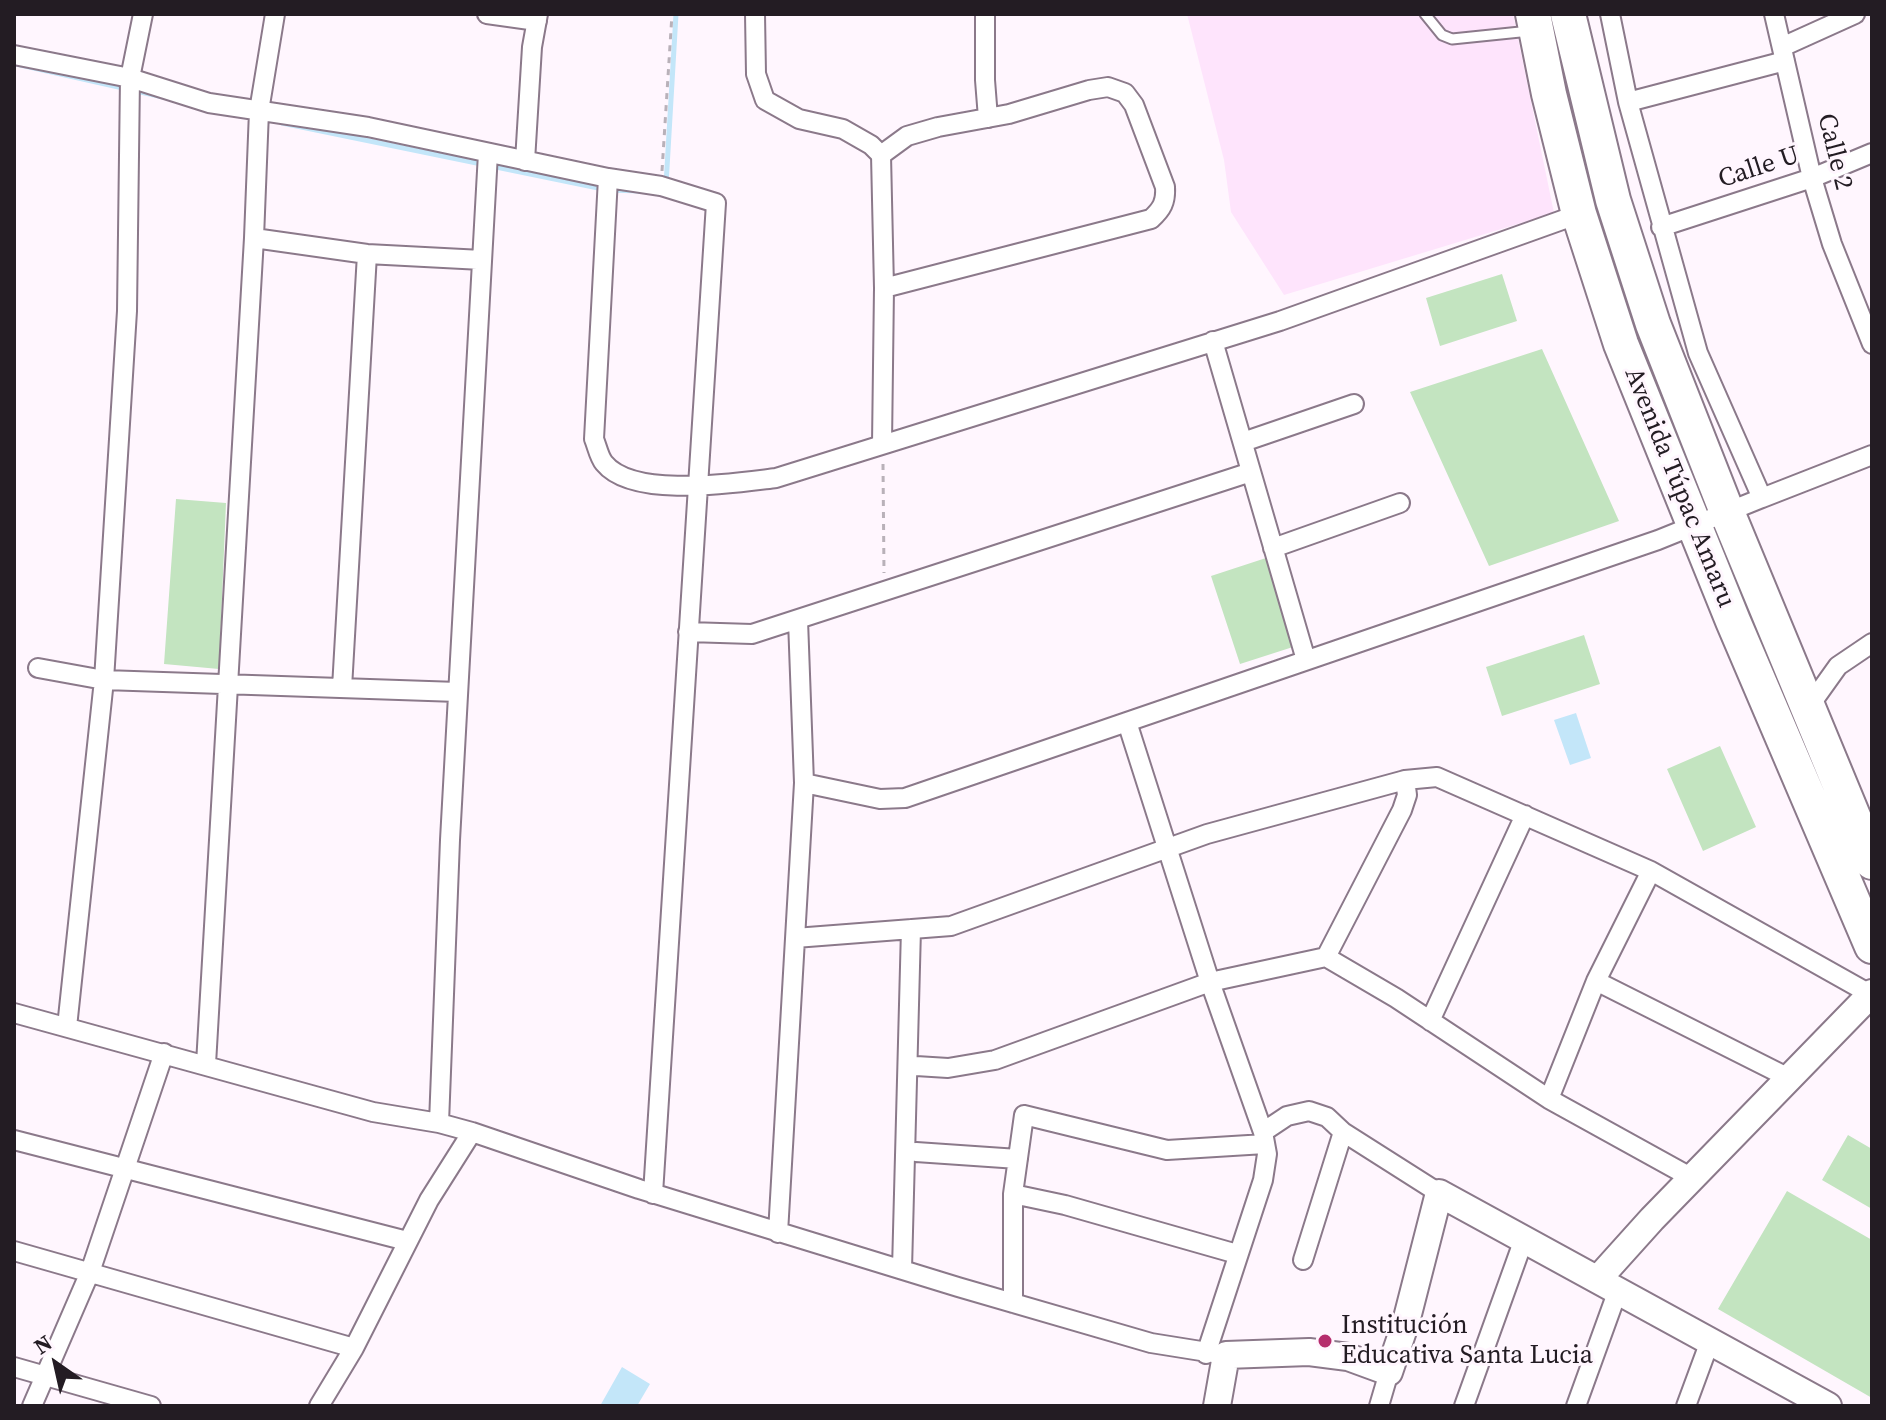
<!DOCTYPE html>
<meta charset="utf-8">
<style>
body{margin:0}
#map{position:relative;width:1886px;height:1420px;overflow:hidden;background:#fff6fe;font-family:"Source Serif 4",serif}
canvas{display:block}
.frame{position:absolute;inset:0;border:16px solid #231c23;pointer-events:none}
.north{position:absolute;left:16px;top:1324px;width:80px;height:80px;-webkit-text-stroke:6px #fff6fe;paint-order:stroke;rotate:326deg;font-size:22px;font-weight:700;line-height:32px;text-align:center;color:#231c23}
.north::after{content:'';display:block;margin:auto;width:28px;height:36px;background:#231c23;clip-path:polygon(50% 0,100% 100%,50% 72%,0 100%)}
</style>
<div id="map">
<canvas width="1886" height="1420"></canvas>
<div class="frame"></div>
<div class="north">N</div>
</div>
<script>
const g = document.querySelector('canvas').getContext('2d');
g.lineJoin = 'round';
function fillPath(path, color) { g.fillStyle = color; g.fill(path, 'evenodd'); }
function stroke(path, color, width, dash) { g.strokeStyle = color; g.lineWidth = width; g.lineCap = dash ? 'butt' : 'round'; g.setLineDash(dash || []); g.stroke(path); }
function drawText(font, color, halo, rows, align = 'center') {
  g.font = font + ' "Source Serif 4",serif'; g.lineWidth = 6; g.setLineDash([]); g.textBaseline = 'middle'; g.strokeStyle = halo; g.fillStyle = color; for (const [text, x, y, turn = 0] of rows) {
    g.save(); g.translate(x, y); g.rotate((+turn || 0) * Math.PI / 180); g.textAlign = isNaN(turn) ? turn : align; if (halo) g.strokeText(text, 0, 0); g.fillText(text, 0, 0); g.restore();
  }
}
fillPath(new Path2D(`
 M1187,14H1513L1554,213L1284,295L1231,212L1224,160Z`), '#fee4fc');
fillPath(new Path2D(`
 M1502,274L1517,321L1440,346L1426,298Z
 M1542,349L1619,521L1489,566L1410,392Z
 M176,499L226,503L219,669L164,664Z
 M1266,558L1296,646L1240,664L1211,576Z
 M1584,635L1600,684L1502,716L1486,667Z
 M1720,746L1756,827L1703,851L1667,769Z
 M1848,1135L1872,1149V1209L1822,1180Z
 M1787,1191L1872,1240V1398L1718,1309Z`), '#c3e4c0');
fillPath(new Path2D(`
 M1576,713L1591,758L1570,765L1554,720Z
 M622,1367L650,1384L637,1406H600Z`), '#c3e6f9');
stroke(new Path2D(`
 M16,64L163,97
 M282,123L608,190L641,191
 M666,185L676,14`), '#c3e6f9', 5);
const lane = new Path2D(`
 M1425,14L1442,35L1452,39L1530,31`);
const street = new Path2D(`
 M487,14L537,21
 M755,14L756,74L765,100L799,119L843,129L871,145L881,155L884,288L882,444
 M985,14V80L988,118
 M1774,14L1812,178L1832,244L1872,344
 M1782,47L1855,14
 M14,55L130,78L209,103L368,127L608,178L661,186L716,203L653,1194
 M1628,102L1785,61
 M881,155L907,136L938,127L1009,114L1089,90L1108,87L1125,93L1134,105L1165,187C1166,202 1162,209 1151,219L884,288
 M525,161L532,47L538,14
 M608,178L594,439C597,446 599,457 604,463C633,499 734,483 776,478L1280,321L1579,214
 M1661,227L1812,178L1872,153
 M254,238L367,254L482,260
 M1213,341L1306,660
 M1243,442L1354,404
 M1762,498L1872,455
 M1273,548L1400,503
 M688,632L752,634L1251,472
 M38,668L104,680L458,692
 M342,688L367,254
 M1808,708L1838,666L1872,643
 M1127,722L1210,982L1263,1132L1267,1154L1263,1180L1206,1354
 M804,783L880,799L905,798L1658,540L1762,498L1698,353L1628,102L1610,14
 M795,938L951,926L1207,834L1405,780L1437,777L1651,871L1870,994
 M1326,957L1402,810L1407,795L1405,780
 M1596,981L1789,1078
 M14,1013L373,1112L439,1123L472,1132L639,1189L958,1287L1151,1343L1226,1355
 M1430,1021L1525,815
 M67,1027L104,680L127,311L130,78L143,14
 M206,1064L254,238L259,111L275,14
 M916,1066L948,1068L995,1060L1210,982L1326,957L1396,998L1549,1099L1692,1178
 M1549,1099L1596,981L1651,871
 M439,1123L450,840L488,153
 M1263,1132L1287,1116L1309,1111L1327,1117L1343,1132L1439,1193
 M14,1140L407,1241
 M916,1152L1018,1159
 M1013,1194L1065,1205L1237,1254
 M778,1233L804,783L798,620
 M14,1251L354,1348
 M1303,1260L1343,1132
 M902,1269L911,929
 M1013,1303V1194L1024,1115L1167,1150L1265,1144
 M14,1367L151,1406
 M32,1406L90,1272L164,1053
 M319,1406L354,1348L429,1200L472,1132
 M1379,1406L1389,1372
 M1464,1406L1524,1239
 M1576,1406L1618,1290
 M1686,1406L1710,1341`);
const secondary = new Path2D(`
 M1598,1279L1652,1219L1872,993
 M1217,1406L1226,1355L1309,1352L1348,1357L1389,1372L1406,1322L1439,1193L1828,1406`);
const highway = new Path2D(`
 M1533,14L1549,94L1579,214L1621,344L1733,621L1872,946
 M1568,14L1613,200L1653,324L1727,512L1872,862`);
stroke(lane, '#8b798a', 13);
stroke(street, '#8b798a', 22);
stroke(secondary, '#8b798a', 30);
stroke(highway, '#8b798a', 38);
stroke(new Path2D(`
 M662,171L672,14
 M883,464L884,573`), '#b9b1b9', 3, [6, 6]);
stroke(lane, '#fff', 9);
stroke(street, '#fff', 18);
stroke(secondary, '#fff', 26);
stroke(highway, '#fff', 34);
for (const [x, y, r, color] of [
 [1325,1341,8,"#b62d6d"]
]) { const dot = new Path2D(); dot.arc(x, y, r, 0, 2 * Math.PI); g.fillStyle = color; g.fill(dot); stroke(dot, '#fff6fe', 3); }
drawText('26px', '#231c23', '#fff6fe', [
 ["Calle 2",1834,152,76],
 ["Calle U",1759,168,-18],
 ["Avenida Túpac Amaru",1679,488,68]
]);
drawText('26px', '#231c23', '#fff6fe', [
 ["Institución",1341,1326],
 ["Educativa Santa Lucia",1341,1356]
], 'left');
</script>
